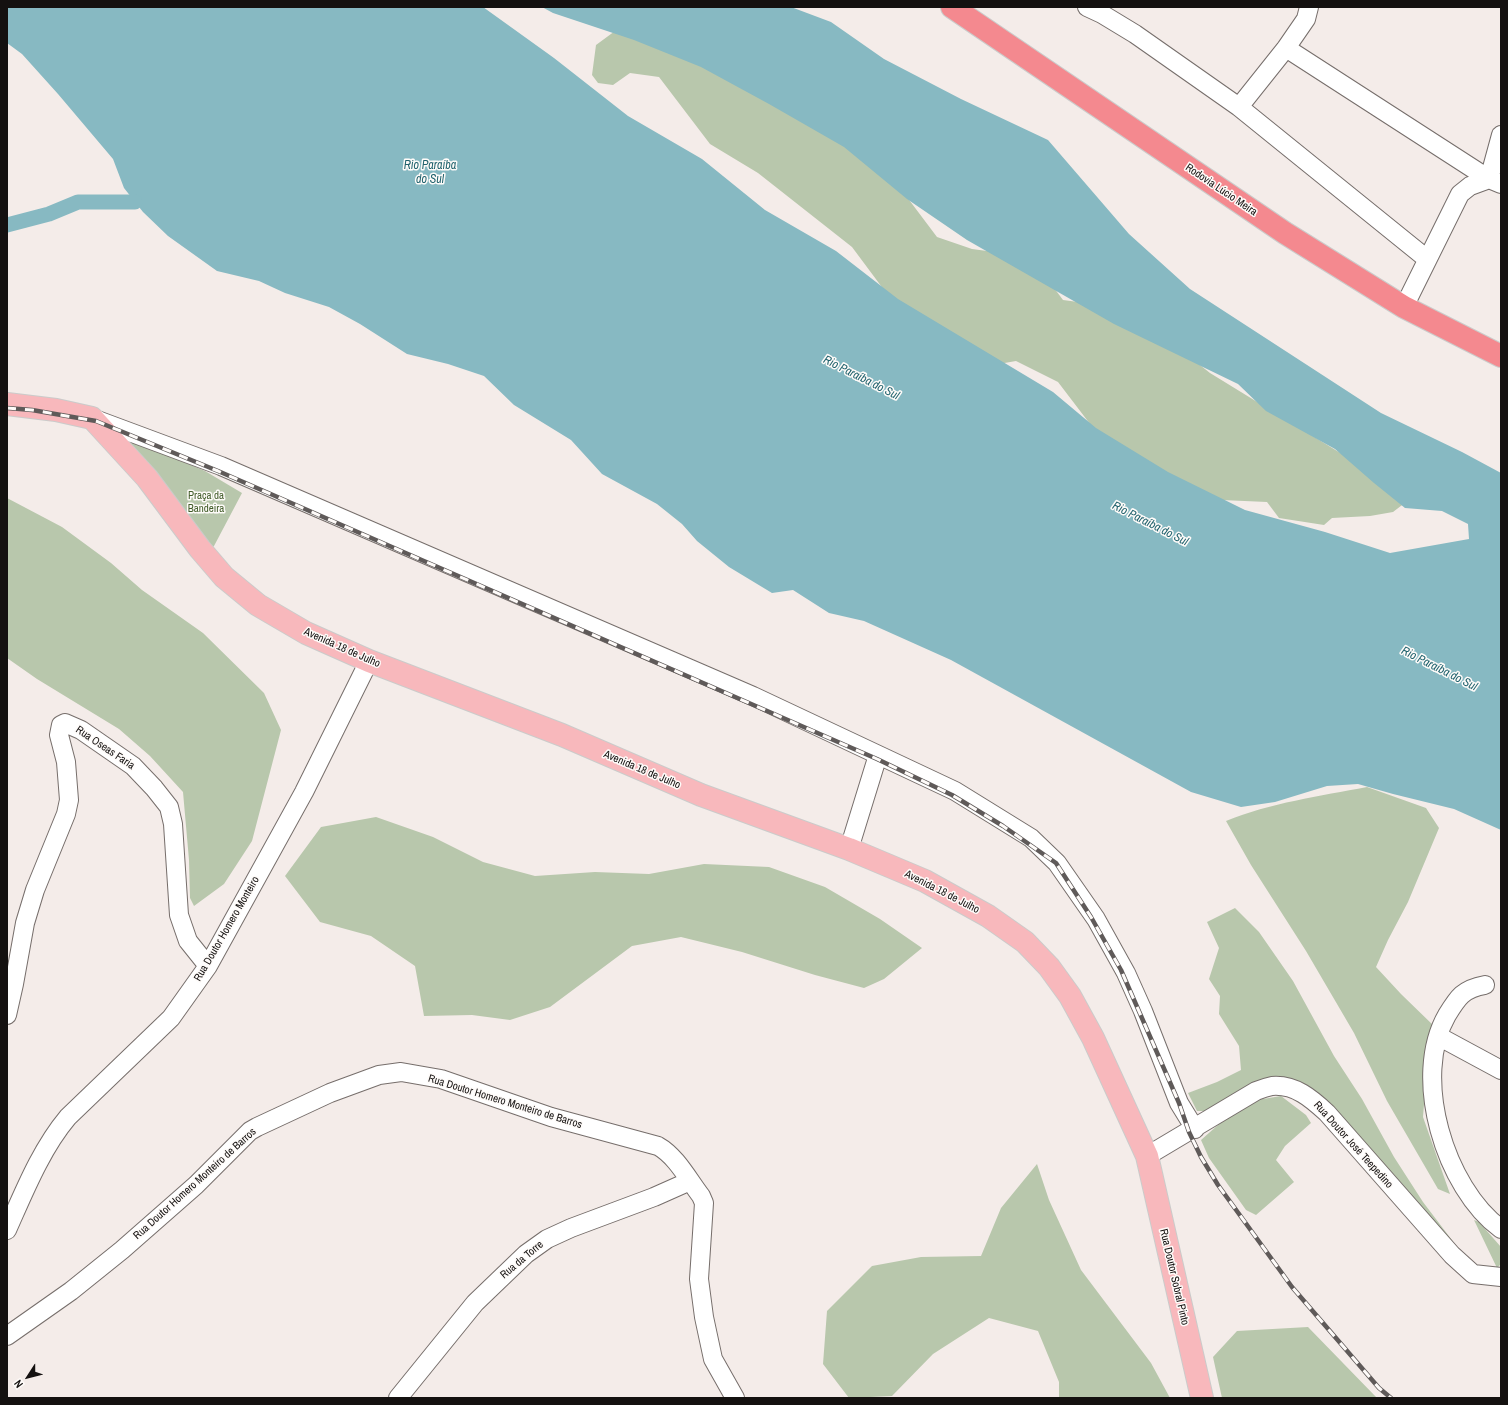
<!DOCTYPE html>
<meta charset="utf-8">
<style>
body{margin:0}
#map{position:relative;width:1508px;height:1405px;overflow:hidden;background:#f4ece9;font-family:"Archivo Narrow",sans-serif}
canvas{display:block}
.frame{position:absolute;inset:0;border:8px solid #141110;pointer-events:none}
.north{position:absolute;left:8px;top:1357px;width:40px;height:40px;-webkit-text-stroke:3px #fefbf9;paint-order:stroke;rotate:234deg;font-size:11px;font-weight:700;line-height:16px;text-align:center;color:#141110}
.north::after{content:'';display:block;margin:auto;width:14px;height:18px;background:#141110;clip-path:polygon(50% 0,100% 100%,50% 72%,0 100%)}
</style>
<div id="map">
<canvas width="1508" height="1405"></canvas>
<div class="frame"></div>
<div class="north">N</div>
</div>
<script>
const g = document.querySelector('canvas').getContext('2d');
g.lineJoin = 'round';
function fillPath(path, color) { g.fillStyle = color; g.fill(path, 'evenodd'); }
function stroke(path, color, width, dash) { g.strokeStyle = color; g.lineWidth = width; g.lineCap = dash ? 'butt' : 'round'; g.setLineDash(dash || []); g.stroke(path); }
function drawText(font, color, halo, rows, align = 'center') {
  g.font = font + ' "Archivo Narrow",sans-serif'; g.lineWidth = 3; g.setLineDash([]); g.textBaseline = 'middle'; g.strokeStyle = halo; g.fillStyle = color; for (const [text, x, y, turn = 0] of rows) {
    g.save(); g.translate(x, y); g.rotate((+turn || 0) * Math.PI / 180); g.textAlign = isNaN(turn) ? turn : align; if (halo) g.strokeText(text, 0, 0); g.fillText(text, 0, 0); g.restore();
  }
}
fillPath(new Path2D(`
 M630,20L861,136L937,237L972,249L987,251L1025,249L1063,300L1078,302L1176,346L1210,373L1355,462L1410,499L1393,512L1370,516L1332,518L1324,525L1279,518L1267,502L1199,499L1103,441L1058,382L1016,361L993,365L890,298L852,247L758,173L710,144L659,77L630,73L613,85L598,83L592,75L596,45Z
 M127,438L205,471L242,493L214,546L209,551L132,448Z
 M7,498L62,527L111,563L142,590L203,633L264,693L281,730L252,841L224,884L194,906L190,898L189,860L183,792L150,756L119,729L37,679L7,658Z
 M1367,787L1426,808L1439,828L1408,902L1388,940L1376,967L1401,994L1435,1027L1428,1053L1423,1117L1450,1194L1438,1189L1387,1101L1354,1033L1306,951L1251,865L1226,821C1270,803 1320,796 1367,787Z
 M376,817L433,837L483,862L535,876L595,872L649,874L704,864L769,867L825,887L880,919L922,948L884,979L864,988L815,975L742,952L681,937L632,946L550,1007L510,1020L472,1015L424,1016L415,966L371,936L320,922L285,876L321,827Z
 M1235,908L1259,932L1293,981L1334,1056L1362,1099L1394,1157L1423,1202L1464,1256L1285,1081L1207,1111H1197L1188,1093L1217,1082L1241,1070L1239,1046L1219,1014L1220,996L1209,979L1219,948L1207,922Z
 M1281,1096L1306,1115L1311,1123L1285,1146L1276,1160L1294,1182L1256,1215L1246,1210L1209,1158L1201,1140L1227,1117L1257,1100Z
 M1037,1164L1049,1200L1081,1270L1151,1363L1170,1398H1059V1382L1038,1331L989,1318L933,1354L892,1396L849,1398L823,1364L827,1311L872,1266L921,1257L981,1256L1001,1208Z
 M1474,1220L1479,1222L1501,1247V1264L1497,1268Z
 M1308,1327L1377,1398H1222L1213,1357L1237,1331Z`), '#b8c7ac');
fillPath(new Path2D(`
 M7,7H483L554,58L628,116L702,159L765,210L836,251L898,299L1053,392L1096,428L1168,472L1245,510L1325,532L1390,553L1469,539L1468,524L1442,511L1405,508L1374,483L1335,449L1266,411L1238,384L1114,324L967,240L907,199L844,147L769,104L701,67L634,40L553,13L542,7H791L831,22L884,59L961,99L1048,140L1129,234L1190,289L1381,413L1462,452L1501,473V830L1454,809L1393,794L1358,784L1327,786L1275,802L1241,807L1191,792L951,660L864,621L829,613L793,590L772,593L729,567L697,541L682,524L657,504L602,474L571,440L514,405L484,376L448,364L407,354L360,324L329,307L285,293L259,281L217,271L168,236L143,212L124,188L113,159L58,94L22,54L7,43Z`), '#87b9c2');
stroke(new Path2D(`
 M7,225L49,214L78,202H135`), '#87b9c2', 15);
const minor = new Path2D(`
 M1087,7L1102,14L1135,34L1239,107L1427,259
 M1286,48L1489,179L1501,184
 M1239,107L1286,48L1306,19L1309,7
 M1404,307L1460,194L1470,186L1489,179L1501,135
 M92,418L221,466L753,696L955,791L1031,838L1057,863L1096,919L1126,973L1143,1011L1179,1103L1195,1129
 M849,849L878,755
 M1485,985C1463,989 1458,997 1447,1015C1411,1077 1445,1188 1501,1229
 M7,1015L14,984L25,923L35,890L66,814L69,800L66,762L59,735L61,725L65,723L81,730L133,766L154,788L169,807L173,824L179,915L188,941L208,966
 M1438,1036L1501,1070
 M1147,1156L1256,1091C1261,1089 1267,1087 1272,1086C1295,1084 1312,1099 1327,1113L1452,1255L1473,1274L1501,1277
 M7,1230C24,1192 41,1149 68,1117L171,1018L208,966L304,792L369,661
 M7,1336L71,1291L122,1250L196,1185L250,1131L257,1127L330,1093L379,1075L401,1072L441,1079L551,1117L658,1146C676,1156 688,1179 701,1196L704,1203L699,1279L704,1317L713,1359L735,1398
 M398,1398L475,1303L526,1254L547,1239L571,1228L654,1197L690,1181`);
const major = new Path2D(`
 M7,404L56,410L92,418L147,478L200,549L224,577L258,605L306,633L369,661L562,735L701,795L849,849L925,881L988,916L1025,942L1049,967L1070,996L1093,1038L1147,1156L1202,1398`);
const highway = new Path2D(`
 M952,7L1285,233L1404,307L1501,356`);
stroke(minor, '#766e6b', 20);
stroke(major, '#cbcbca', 24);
stroke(highway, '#cbcbca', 24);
stroke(minor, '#fff', 18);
stroke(major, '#f8b8bc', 22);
stroke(highway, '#f4898f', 22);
const rail = new Path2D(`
 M7,408L32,410L96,421L218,471L877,759L952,795L1003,826L1056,863L1091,917L1121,970L1179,1103L1189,1132L1201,1157L1218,1185L1292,1287L1379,1388L1391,1398`);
stroke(rail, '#5f5a59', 4.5);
stroke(rail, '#fefbf9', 3, [9]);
drawText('11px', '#141110', '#fefbf9', [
 ["Rodovia Lúcio Meira",1221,190,34],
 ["Avenida 18 de Julho",342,648,24],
 ["Rua Oseas Faria",105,748,34],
 ["Avenida 18 de Julho",642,770,23],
 ["Avenida 18 de Julho",942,892,27],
 ["Rua Doutor Homero Monteiro",227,929,-60],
 ["Rua Doutor Homero Monteiro de Barros",505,1102,17],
 ["Rua Doutor José Teepedino",1353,1145,48],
 ["Rua Doutor Homero Monteiro de Barros",195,1184,-42],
 ["Rua da Torre",522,1260,-40],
 ["Rua Doutor Sobral Pinto",1174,1277,77]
]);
drawText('11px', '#425d2a', '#fefbf9', [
 ["Praça da",206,496],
 ["Bandeira",206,509]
]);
drawText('italic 12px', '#20626d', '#fefbf9', [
 ["Rio Paraíba",430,166],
 ["do Sul",430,180],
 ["Rio Paraíba do Sul",861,378,27],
 ["Rio Paraíba do Sul",1150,524,27],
 ["Rio Paraíba do Sul",1439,669,27]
]);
</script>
